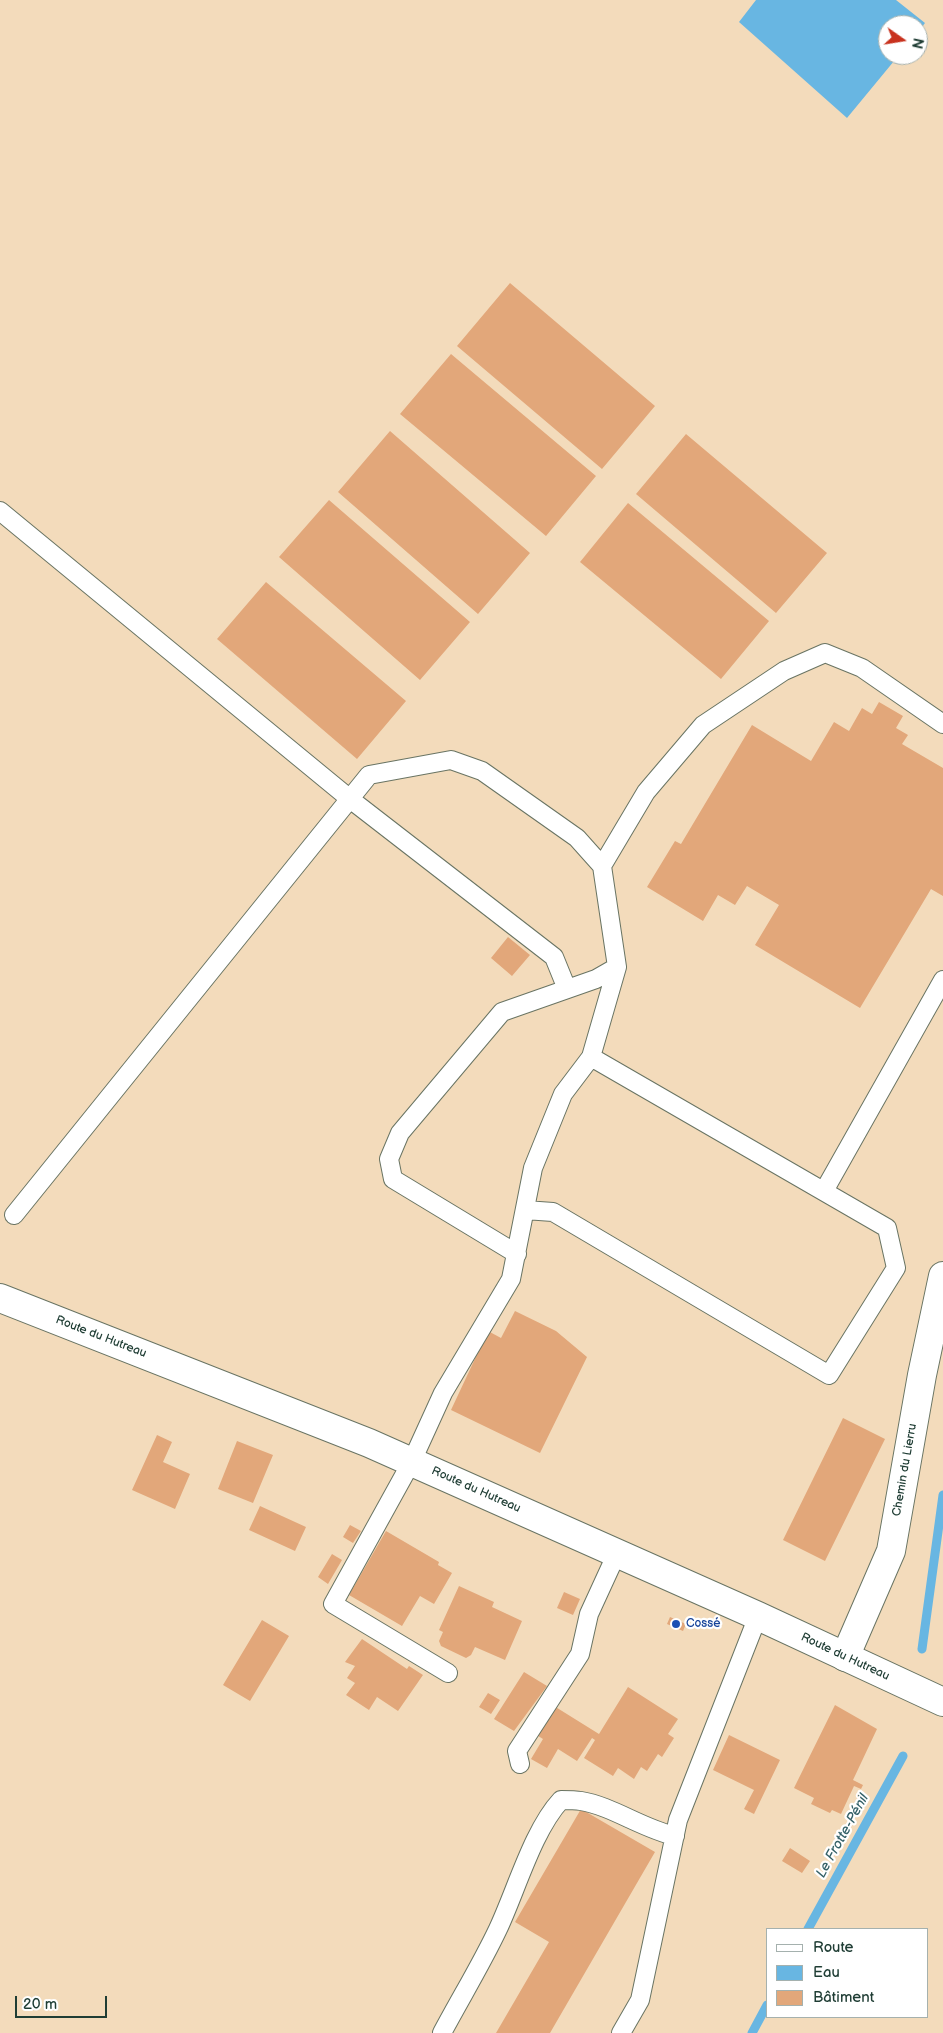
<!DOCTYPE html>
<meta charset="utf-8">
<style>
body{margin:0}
#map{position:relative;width:943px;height:2033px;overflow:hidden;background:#f3dbbb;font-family:"Balsamiq Sans",sans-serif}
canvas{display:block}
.legend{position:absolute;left:766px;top:1928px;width:162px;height:90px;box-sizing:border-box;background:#fff;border:1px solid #a5b1ae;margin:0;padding:6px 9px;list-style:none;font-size:15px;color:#1f3d34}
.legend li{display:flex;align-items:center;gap:10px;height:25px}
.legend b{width:25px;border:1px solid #a5b1ae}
.north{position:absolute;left:878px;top:15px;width:50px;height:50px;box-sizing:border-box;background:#fff;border:1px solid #a5b1ae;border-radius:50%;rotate:103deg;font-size:14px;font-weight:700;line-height:20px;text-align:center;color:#1f3d34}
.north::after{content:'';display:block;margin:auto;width:18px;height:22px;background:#c8321e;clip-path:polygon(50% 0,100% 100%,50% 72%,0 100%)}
.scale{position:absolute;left:15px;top:1996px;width:92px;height:22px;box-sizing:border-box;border:2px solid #1f3d34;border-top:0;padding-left:6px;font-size:15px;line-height:18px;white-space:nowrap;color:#1f3d34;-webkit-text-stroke:4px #fff;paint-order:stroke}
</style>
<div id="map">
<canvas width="943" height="2033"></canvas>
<ul class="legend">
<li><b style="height:6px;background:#fff"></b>Route</li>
<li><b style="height:14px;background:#68b6e2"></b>Eau</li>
<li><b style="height:14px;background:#e2a77a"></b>Bâtiment</li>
</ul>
<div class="north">N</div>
<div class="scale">20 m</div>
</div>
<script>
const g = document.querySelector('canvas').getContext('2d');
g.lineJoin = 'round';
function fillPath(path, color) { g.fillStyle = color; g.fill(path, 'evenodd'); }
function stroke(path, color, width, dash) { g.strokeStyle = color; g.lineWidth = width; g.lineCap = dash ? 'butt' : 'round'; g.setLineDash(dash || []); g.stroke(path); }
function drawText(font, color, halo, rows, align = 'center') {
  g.font = font + ' "Balsamiq Sans",sans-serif'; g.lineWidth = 4.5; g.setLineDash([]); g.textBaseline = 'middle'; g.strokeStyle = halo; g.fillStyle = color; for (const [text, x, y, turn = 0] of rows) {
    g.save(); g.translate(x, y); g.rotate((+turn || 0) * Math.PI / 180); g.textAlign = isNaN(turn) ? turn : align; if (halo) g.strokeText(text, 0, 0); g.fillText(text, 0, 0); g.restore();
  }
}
fillPath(new Path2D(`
 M756,0H896L925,23L918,32V25H888V55H899L847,118L739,22Z`), '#68b6e2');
stroke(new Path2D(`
 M922,1649L943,1495
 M808,1929L903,1756
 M752,2033L767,2005`), '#68b6e2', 9);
fillPath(new Path2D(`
 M510,283L655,406L602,469L457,346Z
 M451,354L596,476L546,536L400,414Z
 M390,431L530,553L478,614L338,492Z
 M686,434L827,553L776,613L636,494Z
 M329,500L470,622L420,680L279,557Z
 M628,503L769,621L721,679L580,562Z
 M266,582L406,701L357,759L217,639Z
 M879,702L903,716L896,728L908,735L902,744L943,768V896L931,889L860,1008L755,945L779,905L747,886L735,905L718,895L703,921L647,887L675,841L681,844L752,725L811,761L834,722L849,731L862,708L872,714Z
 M508,937L530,955L512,976L491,958Z
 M515,1311L556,1331L587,1357L540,1453L451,1410L488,1331L501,1338Z
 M843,1418L885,1439L825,1561L783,1540Z
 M157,1435L172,1442L163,1462L190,1474L175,1509L132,1490Z
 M237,1441L273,1455L253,1503L218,1489Z
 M260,1506L306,1527L295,1551L249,1530Z
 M350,1525L361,1531L353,1543L343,1537Z
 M386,1531L439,1562L438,1565L452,1573L434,1604L420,1596L402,1626L349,1595Z
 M332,1554L342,1560L328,1584L318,1577Z
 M459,1586L494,1602L492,1607L522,1621L505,1660L475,1647L471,1655L466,1658L441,1646L439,1641L443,1632L439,1630Z
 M564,1592L580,1599L573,1615L557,1608Z
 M670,1617L686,1624L683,1631L667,1624Z
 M262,1620L289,1636L250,1701L223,1685Z
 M362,1639L407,1669L409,1666L423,1675L398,1711L377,1697L369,1710L346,1695L355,1683L347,1678L355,1666L345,1662Z
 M524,1672L547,1686L514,1731L494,1719Z
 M628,1687L678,1719L668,1734L674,1738L662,1757L658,1754L647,1771L641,1767L634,1779L618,1768L613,1776L584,1758L595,1740L592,1738L577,1761L558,1749L547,1768L531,1759L543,1739L535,1734L554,1706L599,1734Z
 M488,1693L500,1700L491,1714L479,1707Z
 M835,1705L877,1729L853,1780L863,1785L861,1789L854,1786L841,1814L832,1810L830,1813L811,1804L814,1798L794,1788Z
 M729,1735L780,1760L754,1814L744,1809L754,1790L713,1770Z
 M581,1809L655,1852L550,2033H496L549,1942L515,1922Z
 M790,1848L810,1861L802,1873L782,1861Z`), '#e2a77a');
const service = new Path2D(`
 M0,511L350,799L554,957L567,989
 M602,866L646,792L703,725L784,671L825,653L862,668L943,724
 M824,1191L943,980
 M14,1215L369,775L451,760L482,771L577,838L602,866L617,967L591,1057
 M517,1254L393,1179L389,1159L400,1133L502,1012L596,979L617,967
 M448,1673L333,1604L412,1461L443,1393L511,1279L533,1168L563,1094L591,1057L887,1228L896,1268L829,1375L553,1212L525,1210
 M520,1764L517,1751L580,1654L589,1614L617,1553
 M442,2033C460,1999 481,1965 498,1929C516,1891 533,1830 561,1800C568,1800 575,1800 581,1801C612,1806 643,1829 675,1836
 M621,2033L640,2000L678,1820L758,1616`);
const minor = new Path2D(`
 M845,1657L891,1551L922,1375L943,1276`);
const tertiary = new Path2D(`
 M0,1298L369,1443L758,1616L943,1702`);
stroke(service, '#697463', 20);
stroke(minor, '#697463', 30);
stroke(tertiary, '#697463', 30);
stroke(service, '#fff', 18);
stroke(minor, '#fff', 28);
stroke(tertiary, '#fff', 28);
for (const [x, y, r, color] of [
 [676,1624,5,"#1a4fb4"]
]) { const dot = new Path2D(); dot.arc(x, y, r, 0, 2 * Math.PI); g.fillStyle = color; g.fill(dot); stroke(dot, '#fff', 2); }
drawText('12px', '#1f3d34', '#fff', [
 ["Route du Hutreau",101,1337,21],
 ["Chemin du Lierru",905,1470,-80],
 ["Route du Hutreau",476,1490,24],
 ["Route du Hutreau",845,1657,25]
]);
drawText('12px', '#164399', '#fff', [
 ["Cossé",686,1624]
], 'left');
drawText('italic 14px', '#356168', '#fff', [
 ["Le Frotte-Pénil",843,1836,-61]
]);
</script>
